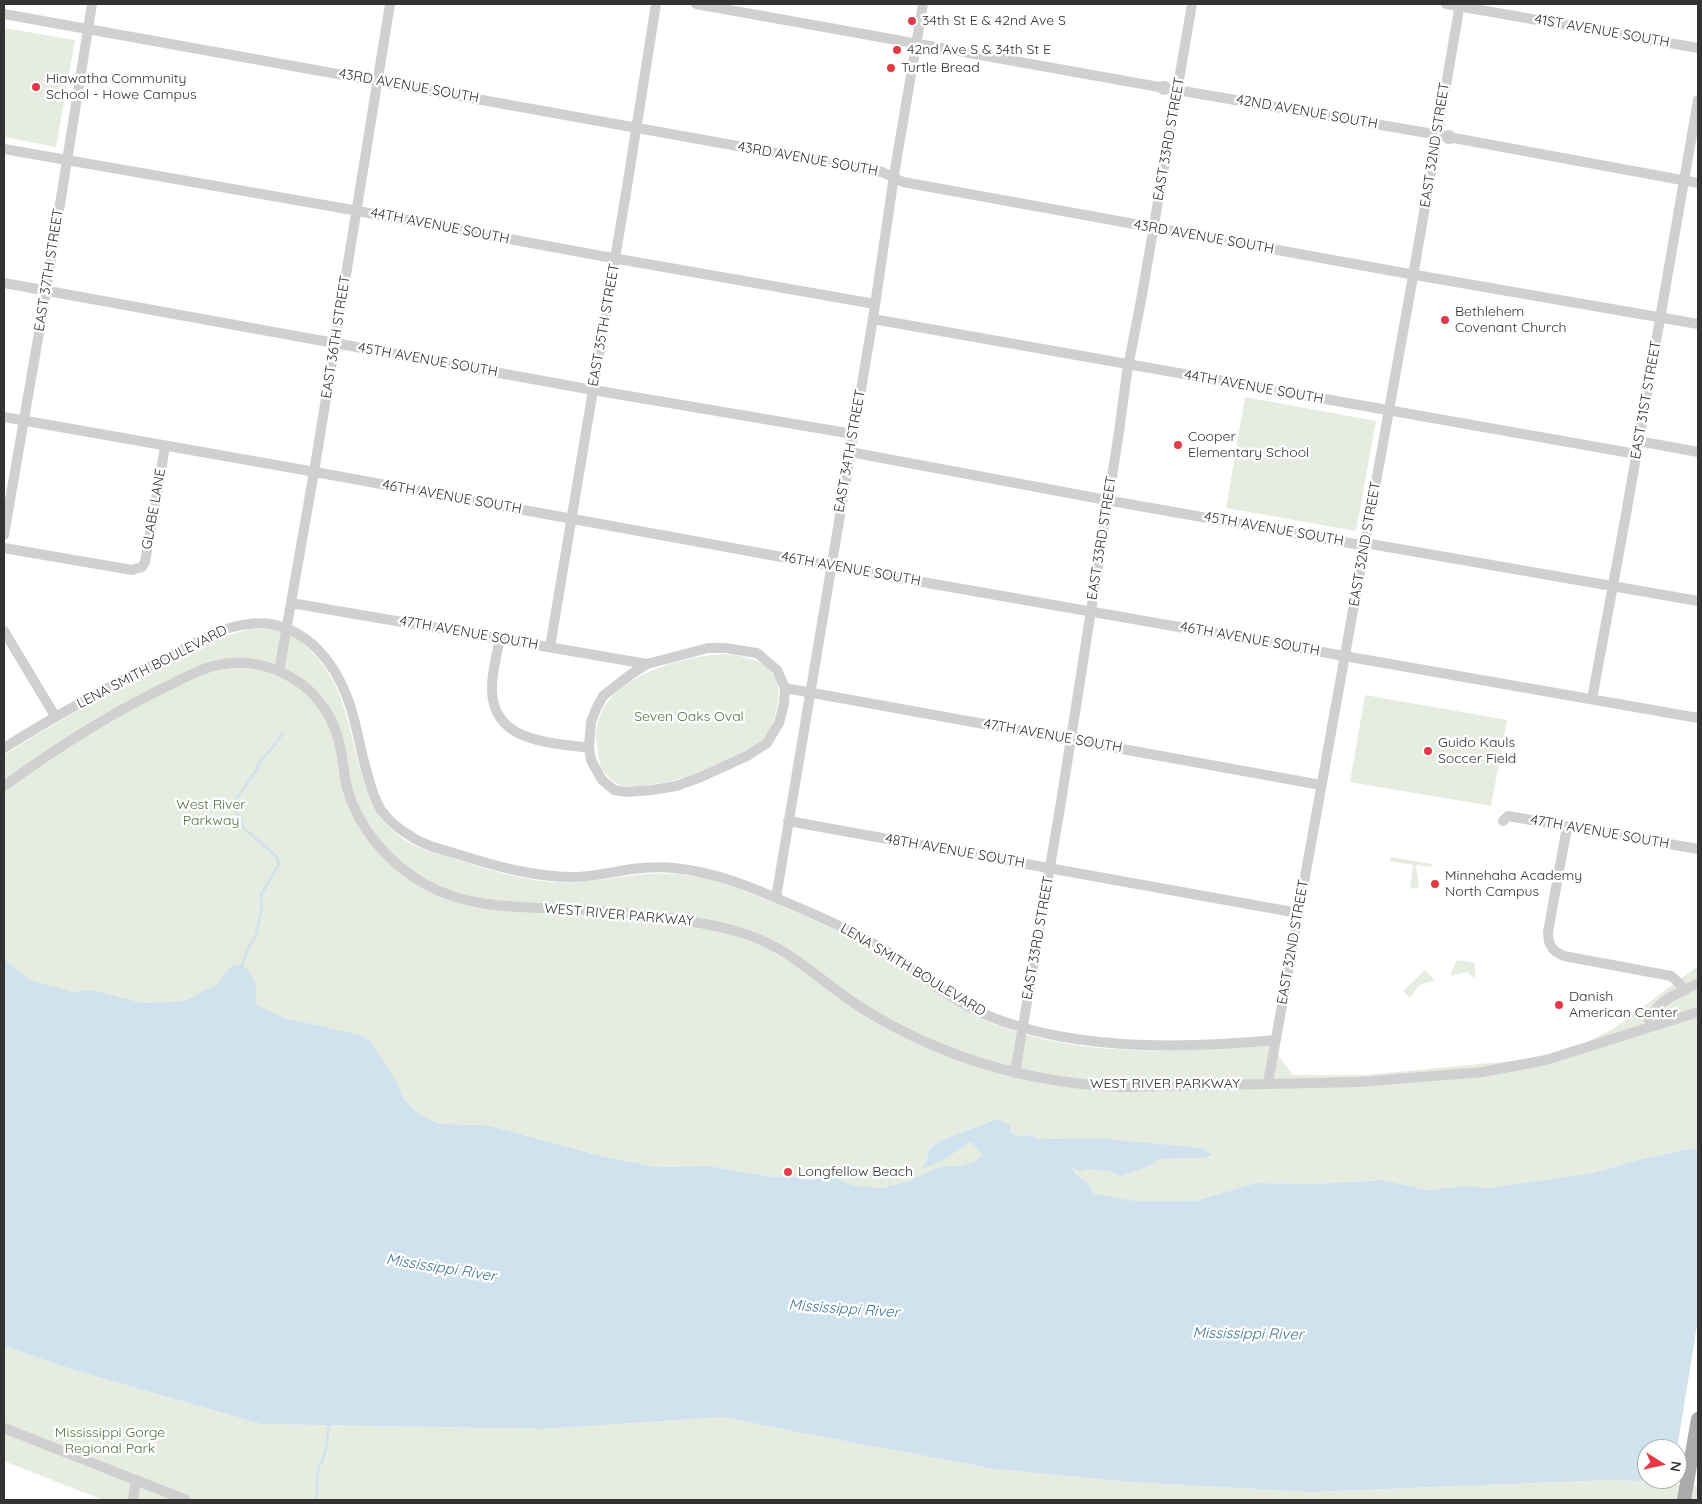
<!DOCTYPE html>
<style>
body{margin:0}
#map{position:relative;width:1702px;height:1504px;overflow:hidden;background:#fff;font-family:Quicksand,sans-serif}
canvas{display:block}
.frame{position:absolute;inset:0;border:5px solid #333;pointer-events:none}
.north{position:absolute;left:1637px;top:1439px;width:50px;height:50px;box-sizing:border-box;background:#fff;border:1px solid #adadad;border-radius:50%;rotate:100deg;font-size:14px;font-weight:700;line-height:20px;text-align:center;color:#333}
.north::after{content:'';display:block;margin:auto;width:18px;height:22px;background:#e63946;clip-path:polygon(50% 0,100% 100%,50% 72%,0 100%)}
</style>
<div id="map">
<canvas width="1702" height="1504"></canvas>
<div class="frame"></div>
<div class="north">N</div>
</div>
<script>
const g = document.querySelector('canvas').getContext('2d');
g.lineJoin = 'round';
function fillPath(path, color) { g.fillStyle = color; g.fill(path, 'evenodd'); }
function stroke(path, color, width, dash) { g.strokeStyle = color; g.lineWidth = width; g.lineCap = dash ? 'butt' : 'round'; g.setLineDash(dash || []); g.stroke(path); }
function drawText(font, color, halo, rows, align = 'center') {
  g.font = font + ' Quicksand,sans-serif'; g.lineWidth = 5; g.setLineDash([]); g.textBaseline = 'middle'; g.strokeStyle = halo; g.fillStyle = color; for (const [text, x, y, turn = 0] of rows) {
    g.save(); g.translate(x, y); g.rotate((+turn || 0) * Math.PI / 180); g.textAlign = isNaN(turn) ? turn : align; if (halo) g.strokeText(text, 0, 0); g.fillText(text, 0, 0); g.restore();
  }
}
fillPath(new Path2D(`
 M4,28L75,40L56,147L4,137Z
 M1245,397L1376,421L1356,531L1226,508Z
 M251,629C263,629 276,629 287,633C296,637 304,644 311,651C345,685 348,727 361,771C365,784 368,798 375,810C382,822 394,832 405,840C420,850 438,854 455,859C494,872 537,885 578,882C619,879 650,869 692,876C725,881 757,896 788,909C821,923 855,937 885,956C912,974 936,995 964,1010C1054,1059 1172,1054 1270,1044L1293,1075H1366L1511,1061L1542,1056L1583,1044L1613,1029L1698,966V1148L1683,1150L1642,1159L1592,1173L1488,1188L1466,1186L1426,1190L1384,1180L1314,1184L1256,1183L1195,1201H1136L1094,1194C1089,1179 1080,1181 1072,1169L1073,1167L1111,1171L1120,1176L1150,1166L1160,1159L1207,1158L1212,1156L1203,1148L1099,1138L1040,1139L1030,1135L1018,1136L1010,1132V1124L996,1119L941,1140L929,1149L926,1162L923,1168L942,1161L971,1142L982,1155L975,1161L961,1166H943L933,1169L908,1181L881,1188L852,1185L834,1177L807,1180L790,1176L774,1177L709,1166L656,1167L603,1156L487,1125L439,1124L420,1115L403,1098L395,1078L359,1035L285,1018L255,1005L257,992L227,971L219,984L184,1001L142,1003L98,991L86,990L76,994L30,980L4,959V755C56,722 109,692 164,665C192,651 220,635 251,629Z
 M724,654C760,657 788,670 776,712C774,721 770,732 764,739C761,743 756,745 752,748C719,768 665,788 626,786C617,786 611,780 605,773C599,766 598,753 597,744C588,682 677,656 724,654Z
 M1365,695L1507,720L1491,806L1350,782Z
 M1391,857L1432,864V867L1416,865L1419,887L1410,889L1413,865L1390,861Z
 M1457,960L1475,963V978L1467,972L1450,976Z
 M1425,970L1435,980L1419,985L1410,998L1403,991Z
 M4,1346L74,1370L261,1424L543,1429L724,1417L796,1432L995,1469L1129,1482L1312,1492L1610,1480L1698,1483V1500H103L4,1461Z`), '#e6ecdf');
fillPath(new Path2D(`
 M4,959L30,980L76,993L86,990L98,991L142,1003L184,1001L218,984L227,971L233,965H243C256,978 258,986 256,1005L285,1018L360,1035L370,1041L395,1078L403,1098L420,1115L439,1124L487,1125L602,1156L656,1167L709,1166L774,1177L790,1176L807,1180L834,1177L852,1185L881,1188L908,1181L933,1169L943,1166H961L975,1161L982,1155L971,1142L942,1161L922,1169L926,1162L929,1149L941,1140L997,1119L1010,1124V1132L1018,1136L1030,1135L1040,1139L1099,1138L1203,1148L1212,1155L1207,1158L1160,1159L1150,1166L1120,1176L1110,1171L1085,1169L1081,1171L1074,1168L1072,1169C1080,1181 1089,1179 1094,1194L1136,1201H1195L1256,1183L1314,1184L1384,1180L1426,1190L1466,1186L1488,1188L1592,1173L1642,1159L1683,1150L1698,1148V1483L1610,1480L1311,1492L1129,1482L995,1469L796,1432L724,1417L543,1429L261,1424L74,1370L4,1346ZM1647,1449H1677V1479H1647Z`), '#cfe2ee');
fillPath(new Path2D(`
 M1698,1319V1486L1671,1485L1672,1479H1677V1449Z`), '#fff');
stroke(new Path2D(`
 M242,966L248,948L256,936L262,906L261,895L279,864L276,856L244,828L234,806L236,799L256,771L261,760L273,747L283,733
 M314,1500C320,1489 316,1490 317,1480C317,1475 319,1472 318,1467C327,1457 327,1438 329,1425`), '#cfe2ee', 2.5);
stroke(new Path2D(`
 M696,4L1159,87
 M1446,4L1698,48
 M4,14L882,172L903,182L1404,273L1698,324
 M1168,89L1164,90L1159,87L1165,86L1168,89L1177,90L1445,136
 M1454,138L1449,135L1445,136L1448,139L1454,138L1698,183
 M4,149L347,209L607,257L875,304
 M4,283L593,390L853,434
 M873,319L1636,454
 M4,417L304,470L831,566L1698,718
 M1638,441L1698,452
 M850,452L1117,502L1355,544L1365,543L1698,601
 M4,535L45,298L92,4
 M4,548L132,570L142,567L145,562L165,447
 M291,603L647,664L708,648H725L757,653L777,670L785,688L784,704L779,723L767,743L747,756L701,777L676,786L652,790L626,792L614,790L602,780L591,760L589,748L591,722L596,709L603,696L630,675L647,664
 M4,631L55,716
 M500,638C497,655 491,674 492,692C495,743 550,742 589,748
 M550,647L626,193L656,4
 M279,671L314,472L390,4
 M785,688L1321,785
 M1592,699L1625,520L1698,100
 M4,748C56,715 110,686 166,658C188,647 210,633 233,627C245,624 258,622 270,624C308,630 334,662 347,697C356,719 359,745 366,769C370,783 373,798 381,810C388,820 399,829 409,835C423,845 440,849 457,854C495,866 533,877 573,877C593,877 613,872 632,869C654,866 677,867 699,872C730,878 760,891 790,904C821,917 853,931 883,949C913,967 938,991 969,1007C1058,1052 1179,1049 1276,1040
 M4,786C59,746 112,712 174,683C190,675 206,666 224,664C248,660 273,666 294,679C314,691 330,712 337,735C343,752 343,771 347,788C358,828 389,864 425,884C474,912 533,906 587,910C636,913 685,918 732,930C787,944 812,975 857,1005C940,1058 1029,1084 1127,1087L1359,1082L1483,1072L1546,1060L1698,1012
 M788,821L1298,913
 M1503,821L1508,816L1698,849
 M1567,827L1548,932C1548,945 1552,951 1564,956L1671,976L1679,983L1685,990
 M776,898L874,312L895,169L923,4
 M1651,1027L1649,1020C1657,1000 1680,993 1698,983
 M1015,1073L1061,802L1119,432L1127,372L1142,295L1192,4
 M1268,1083L1412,282L1460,4
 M4,1428L186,1500
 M133,1500L136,1480`), '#d0d0d0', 10);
stroke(new Path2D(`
 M1684,1500L1698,1419`), '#ababab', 14);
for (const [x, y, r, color] of [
 [912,21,5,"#e63946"],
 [897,50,5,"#e63946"],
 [891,68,5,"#e63946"],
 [36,87,5,"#e63946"],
 [1445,320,5,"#e63946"],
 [1178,445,5,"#e63946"],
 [1428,751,5,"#e63946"],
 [1435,884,5,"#e63946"],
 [1559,1005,5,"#e63946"],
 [788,1172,5,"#e63946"]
]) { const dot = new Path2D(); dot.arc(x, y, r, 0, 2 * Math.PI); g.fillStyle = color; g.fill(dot); stroke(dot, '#fff', 2); }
drawText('14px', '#333', '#fff', [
 ["34th St E & 42nd Ave S",922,21],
 ["42nd Ave S & 34th St E",907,50],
 ["Turtle Bread",901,68],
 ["Hiawatha Community",46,79],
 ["School - Howe Campus",46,95],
 ["Bethlehem",1455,312],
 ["Covenant Church",1455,328],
 ["Cooper",1188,437],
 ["Elementary School",1188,453],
 ["Guido Kauls",1438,743],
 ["Soccer Field",1438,759],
 ["Minnehaha Academy",1445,876],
 ["North Campus",1445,892],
 ["Danish",1569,997],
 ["American Center",1569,1013],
 ["Longfellow Beach",798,1172]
], 'left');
drawText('14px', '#333', '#fff', [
 ["41ST AVENUE SOUTH",1602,31,10],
 ["43RD AVENUE SOUTH",409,86,10],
 ["42ND AVENUE SOUTH",1307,112,10],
 ["EAST 33RD STREET",1169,139,-80],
 ["EAST 32ND STREET",1435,145,-81],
 ["43RD AVENUE SOUTH",808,159,10],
 ["44TH AVENUE SOUTH",440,226,11],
 ["43RD AVENUE SOUTH",1204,237,10],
 ["EAST 37TH STREET",49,270,-81],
 ["EAST 35TH STREET",604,325,-80],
 ["EAST 36TH STREET",336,337,-81],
 ["45TH AVENUE SOUTH",428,360,10],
 ["44TH AVENUE SOUTH",1254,387,10],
 ["EAST 31ST STREET",1646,400,-80],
 ["EAST 34TH STREET",850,451,-80],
 ["46TH AVENUE SOUTH",452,497,10],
 ["GLABE LANE",154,509,-80],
 ["45TH AVENUE SOUTH",1274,529,10],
 ["EAST 33RD STREET",1102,538,-81],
 ["EAST 32ND STREET",1365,544,-80],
 ["46TH AVENUE SOUTH",851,569,10],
 ["47TH AVENUE SOUTH",469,633,10],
 ["46TH AVENUE SOUTH",1250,639,10],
 ["LENA SMITH BOULEVARD",152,667,-27],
 ["47TH AVENUE SOUTH",1053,736,10],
 ["47TH AVENUE SOUTH",1600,832,10],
 ["48TH AVENUE SOUTH",955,851,10],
 ["WEST RIVER PARKWAY",619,915,5],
 ["EAST 33RD STREET",1038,938,-80],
 ["EAST 32ND STREET",1293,942,-80],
 ["LENA SMITH BOULEVARD",913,970,31],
 ["WEST RIVER PARKWAY",1165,1084]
]);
drawText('14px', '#56703f', '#fff', [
 ["Seven Oaks Oval",689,717],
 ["West River",211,805],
 ["Parkway",211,821],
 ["Mississippi Gorge",110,1433],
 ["Regional Park",110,1449]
]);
drawText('italic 15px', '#3f7597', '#fff', [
 ["Mississippi River",441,1268,9],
 ["Mississippi River",844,1309,4],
 ["Mississippi River",1248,1334,1]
]);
</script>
